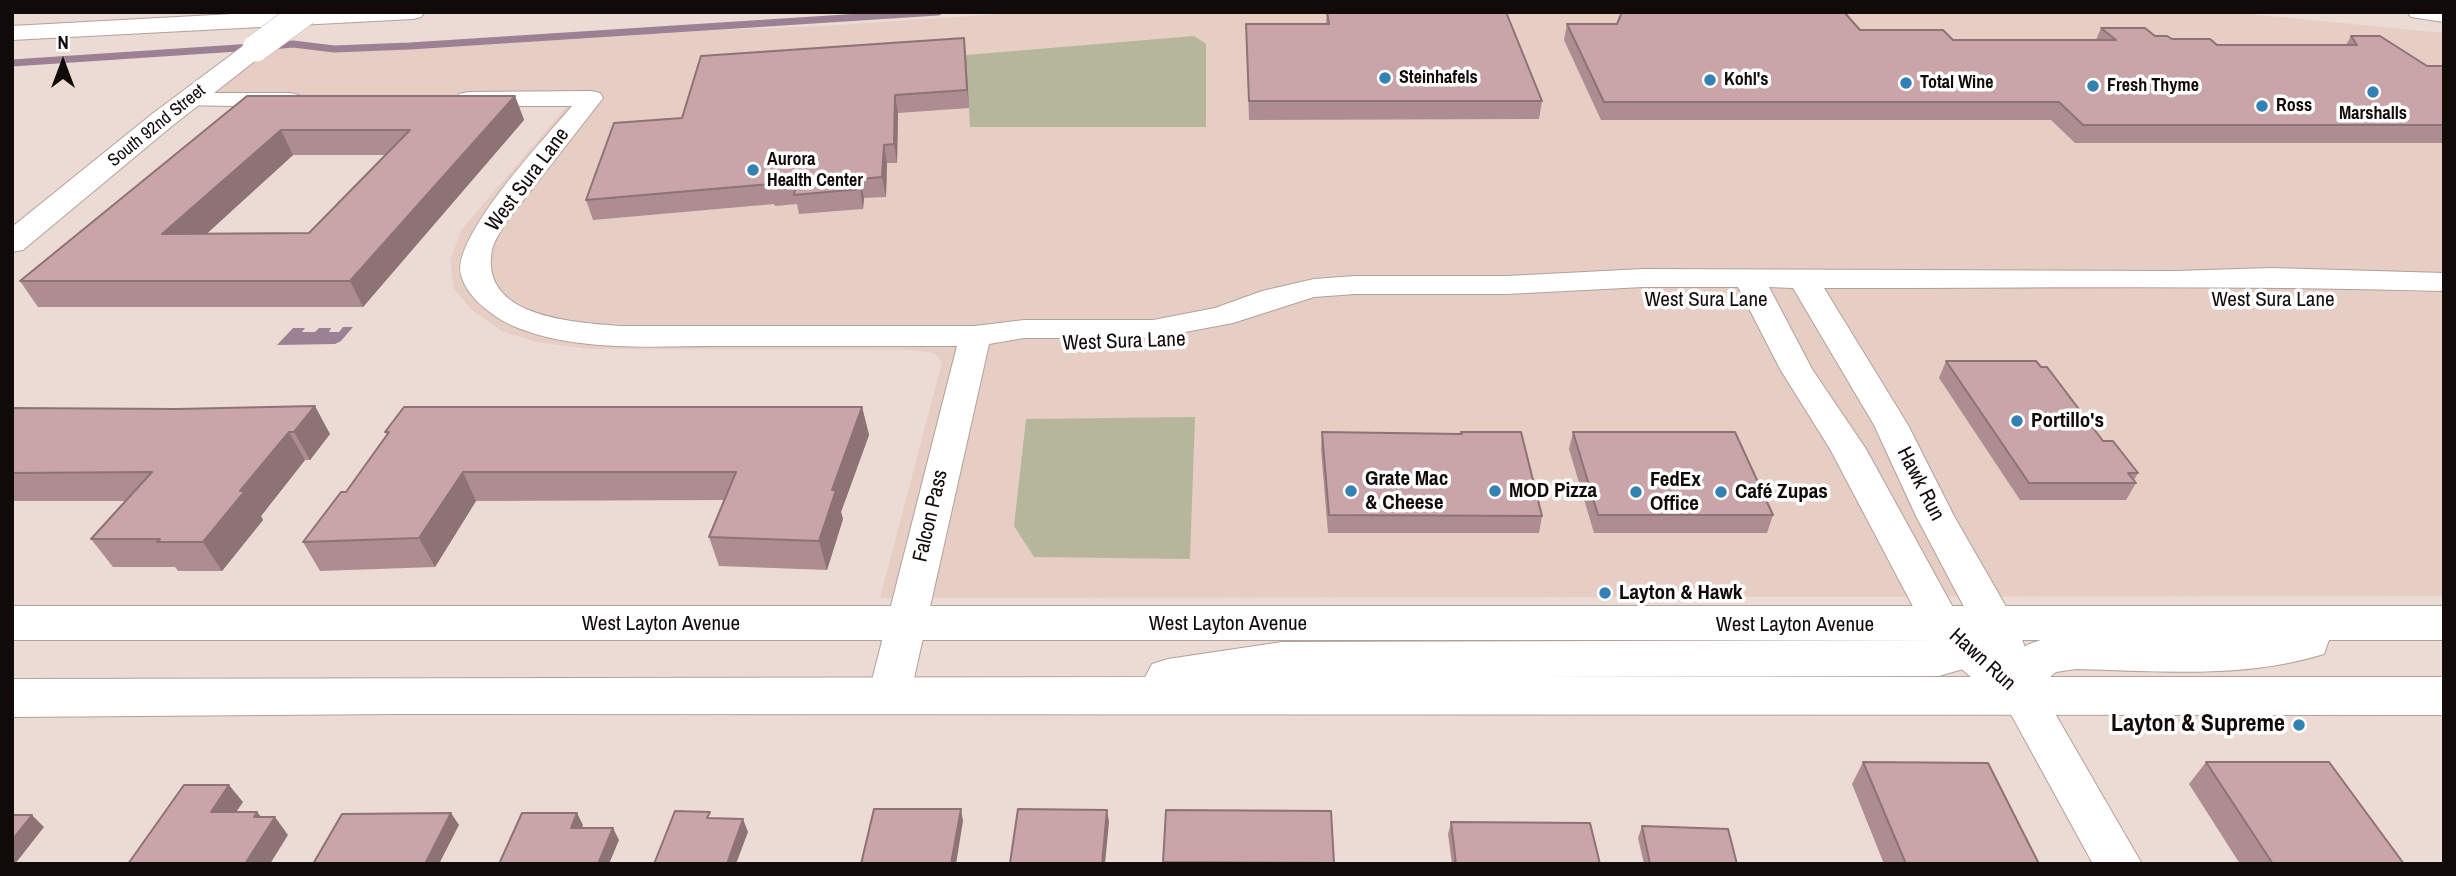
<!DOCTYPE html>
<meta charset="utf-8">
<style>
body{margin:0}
#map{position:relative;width:2456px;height:876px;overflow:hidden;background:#ecdbd4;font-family:"Archivo Narrow",sans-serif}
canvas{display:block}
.frame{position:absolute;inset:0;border:14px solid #100b09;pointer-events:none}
.north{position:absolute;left:28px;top:28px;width:70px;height:70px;-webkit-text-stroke:5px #fff;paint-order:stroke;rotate:0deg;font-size:19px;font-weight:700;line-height:28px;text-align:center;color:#100b09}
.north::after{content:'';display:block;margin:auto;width:24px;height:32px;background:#100b09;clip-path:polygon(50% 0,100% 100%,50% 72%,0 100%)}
</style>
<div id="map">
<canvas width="2456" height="876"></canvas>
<div class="frame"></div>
<div class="north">N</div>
</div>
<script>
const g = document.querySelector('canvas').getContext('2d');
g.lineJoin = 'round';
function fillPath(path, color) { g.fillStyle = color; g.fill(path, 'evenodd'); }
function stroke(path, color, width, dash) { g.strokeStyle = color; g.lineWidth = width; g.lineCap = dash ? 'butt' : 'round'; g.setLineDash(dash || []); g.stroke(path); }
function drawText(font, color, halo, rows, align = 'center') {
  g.font = font + ' "Archivo Narrow",sans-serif'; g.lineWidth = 7; g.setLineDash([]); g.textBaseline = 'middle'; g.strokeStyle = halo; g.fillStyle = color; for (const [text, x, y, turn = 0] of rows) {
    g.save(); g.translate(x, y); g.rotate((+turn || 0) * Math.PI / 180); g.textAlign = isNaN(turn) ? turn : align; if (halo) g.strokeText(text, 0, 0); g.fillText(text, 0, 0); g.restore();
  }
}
fillPath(new Path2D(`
 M1029,12H2230L2444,33V596L880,598L942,362L934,353L913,350L588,349L536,342L502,331L473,311L454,289L450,260L462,229L566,107L194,106L274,48L821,26Z`), '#e7cec5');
fillPath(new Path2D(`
 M1194,36L1206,44V127H970L966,55Z
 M1195,417L1190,559L1034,557L1014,526L1026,419Z`), '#b6b69c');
fillPath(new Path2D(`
 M343,327H353L341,341L335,344L277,345L293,328H305L302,332H315L319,328H331L329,332H339Z`), '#9c8194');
stroke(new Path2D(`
 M272,46L293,44L334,49L410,46L938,12
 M12,63L253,47`), '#9c8194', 7);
const minor = new Path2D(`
 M591,91L600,93L603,98L504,225C500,233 494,241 492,250C479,318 574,322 619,326H975L1024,320H1153L1215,308L1262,291L1314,279L1355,276H1507L1643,269L2175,271L2272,268L2444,273V291C2237,285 2030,288 1824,288L1908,425L1954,516L2016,624L2042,691L2142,864H2093L2007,707L1953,662L1928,635L1830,449L1780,369L1738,287H1643L1507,294H1355L1314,297L1233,323L1153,338H1024L989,344L910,696L904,708L889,713L874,708L868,696L957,346C877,346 797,346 718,346C652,346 580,352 518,328C497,320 467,299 461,275C451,237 546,137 572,106H468L459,104L456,99L459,94L468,92ZM1769,287L1793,288L1874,425L1916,516L1980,637L1956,613L1866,449L1812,369Z
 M188,93H290L299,95L302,100L299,105L290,107L179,105L176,100L179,95Z`);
const secondary = new Path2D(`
 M256,40L265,43L269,48L265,53L172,126L23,250L12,252V227L152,114L247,43Z
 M12,606H2444V640H2329L2324,654C2245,679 2158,671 2076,669L2056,672L2050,677H2444V715L397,714L12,717V679L1145,677L1152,664L1168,659L1282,642L1942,640H12ZM2008,640H2041C2020,646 2009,656 2003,677H1533L1939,676L1984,663Z`);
const motorway = new Path2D(`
 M269,12H425L421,17L413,19L12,40V26Z
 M2407,12H2444V22L2411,17Z`);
stroke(minor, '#b1a19b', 2);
stroke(secondary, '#b1a19b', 2);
stroke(motorway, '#b1a19b', 2);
fillPath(minor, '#fff');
fillPath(secondary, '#fff');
fillPath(motorway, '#fff');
const secondaryBridge = new Path2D(`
 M256,48L305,12`);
stroke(secondaryBridge, '#b1a19b', 28, []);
stroke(secondaryBridge, '#fff', 27);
fillPath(new Path2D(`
 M1327,12H1506L1542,101L1539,119L1249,120L1246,24H1326Z
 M1567,24L1860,30L1953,40H2096L2101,28L2155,36L2172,39L2217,45H2346L2351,36L2427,66H2444V143H2075L2051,120H1601L1564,40Z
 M964,38L966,55L969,108L898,113L897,163H887L886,197L864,198L863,209L799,214L797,204L775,206L774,204L593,220L586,200L682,118Z
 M247,96H515L524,120L363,307H38L20,281ZM293,155H386L309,233L206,234Z
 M1946,361L2103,441L2138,473L2134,480L2136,483L2126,500H2020L1939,378Z
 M862,407L869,435L841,512L843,519L827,570L719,566L709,537L724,500L476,501L435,567L320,571L303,542L346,492L387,435L385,432Z
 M12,408L330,434L310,460H305L261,516L263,520L222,571H178L175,567H113L91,539L126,501H12Z
 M1322,432L1461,434V432L1542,516L1539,533H1328L1321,449Z
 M1573,432L1773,515L1767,533H1594L1569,449Z
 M1863,762L2039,864H1884L1852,784Z
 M2206,762L2404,864H2240L2189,784Z
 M1166,810L1331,811L1334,864H1163Z
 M1451,822L1600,864H1452L1448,834Z
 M1642,826L1737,864H1644L1638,838Z`), '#ad8d91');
fillPath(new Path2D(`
 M964,38L966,55L969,108L967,90Z
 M895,95L898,113L897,163L894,144Z
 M515,96L524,120L363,307L350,281Z
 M281,130L293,155L178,260L162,234Z
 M884,145L887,163L886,197L882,177Z
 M860,179L864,198L863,209L860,189Z
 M315,406L330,434L310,460L294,432Z
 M862,407L869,435L841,512L843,519L827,570L819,541L832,490Z
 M289,432L305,460L261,516L263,520L222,571L203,542L240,491Z
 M463,472L476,501L435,567L419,538Z
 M229,785L243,802L225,829L211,812Z
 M961,809L963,821L956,864H951Z
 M1107,810L1109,822L1105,864H1102Z
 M257,812L269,826L275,817L288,835L270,864H245L254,817Z
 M451,813L459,825L439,864H425Z
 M577,813L583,825L577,840L571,828Z
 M32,815L44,827L15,864H12V840Z
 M743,819L748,832L736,864H727Z
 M613,828L619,840L609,864H598Z`), '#8d7376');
const building = new Path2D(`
 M1327,12H1506L1542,101H1249L1246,24H1329Z
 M1622,12H1844L1860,30H1943L1953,40H2116L2101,28H2145L2155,36H2167L2172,39H2210L2217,45H2357L2351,36H2380L2427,66H2444V125H2083L2059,102H1604L1567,24H1617Z
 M964,38L967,90L895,95L894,144L884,145L882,177L860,179V189L794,195L796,185L770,187V184L586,200L614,123L682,118L701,56Z
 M247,96H515L350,281H20ZM281,130H410L309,233L162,234Z
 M1946,361H2036L2041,367H2047L2103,441H2113L2138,473H2128L2136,483H2029Z
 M315,406L294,432H289L240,491H245L203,542H157L160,539H91L152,472L12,473V408L177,409Z
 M404,407H862L832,490H836L819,541L709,537L736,472H463L419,538L303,542L341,492H346L389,432H385Z
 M1322,432L1462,434L1461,432H1521L1542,516L1329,515Z
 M1573,432H1735L1773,515H1598Z
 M1863,762L1988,763L2039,864H1906Z
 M2206,762H2329L2404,864H2273Z
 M184,785H229L211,812H257L254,817H275L245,864H128Z
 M874,809H961L951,864H861Z
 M1018,809L1107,810L1102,864L1010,863Z
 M1166,810L1331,811L1334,863L1163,862Z
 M675,811L710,812L707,818L743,819L727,864H654Z
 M451,813L425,864H313L342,814Z
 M522,813H577L571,828H613L598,864H499Z
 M12,815H32L12,840Z
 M1451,822L1590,823L1600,864H1456Z
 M1642,826L1728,829L1737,864H1650Z`);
fillPath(building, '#c9a4a9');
stroke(building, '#8d7376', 2);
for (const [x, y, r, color] of [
 [1385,78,7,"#3481b4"],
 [1710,80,7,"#3481b4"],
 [1906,83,7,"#3481b4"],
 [2093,86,7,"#3481b4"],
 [2373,92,7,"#3481b4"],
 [2262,106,7,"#3481b4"],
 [753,170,7,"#3481b4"],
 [2017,421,7,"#3481b4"],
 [1351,491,7,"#3481b4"],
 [1495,491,7,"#3481b4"],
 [1636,492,7,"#3481b4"],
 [1721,492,7,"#3481b4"],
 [1605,593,7,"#3481b4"],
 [2299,725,7,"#3481b4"]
]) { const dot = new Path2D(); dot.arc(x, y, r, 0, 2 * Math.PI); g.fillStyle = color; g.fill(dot); stroke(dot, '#fff', 2.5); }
drawText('bold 18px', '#100b09', '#fff', [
 ["Steinhafels",1399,78],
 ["Kohl's",1724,80],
 ["Total Wine",1920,83],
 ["Fresh Thyme",2107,86],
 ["Ross",2276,106],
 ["Marshalls",2373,114,"center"],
 ["Aurora",767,160],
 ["Health Center",767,181]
], 'left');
drawText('18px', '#100b09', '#fff', [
 ["South 92nd Street",157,126,-39]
]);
drawText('21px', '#100b09', '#fff', [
 ["West Sura Lane",528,180,-53],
 ["West Sura Lane",1706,300],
 ["West Sura Lane",2273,300],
 ["West Sura Lane",1124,342,-2],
 ["Hawk Run",1920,484,63],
 ["Falcon Pass",931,516,-77],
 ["West Layton Avenue",661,624],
 ["West Layton Avenue",1228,624],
 ["West Layton Avenue",1795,625],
 ["Hawn Run",1982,660,42]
]);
drawText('bold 21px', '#100b09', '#fff', [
 ["Portillo's",2031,421],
 ["Grate Mac",1365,479],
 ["& Cheese",1365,503],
 ["FedEx",1650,480],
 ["Office",1650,504],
 ["MOD Pizza",1509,491],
 ["Café Zupas",1735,492],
 ["Layton & Hawk",1619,593]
], 'left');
drawText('bold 24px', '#100b09', '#fff', [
 ["Layton & Supreme",2285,725]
], 'right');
</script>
